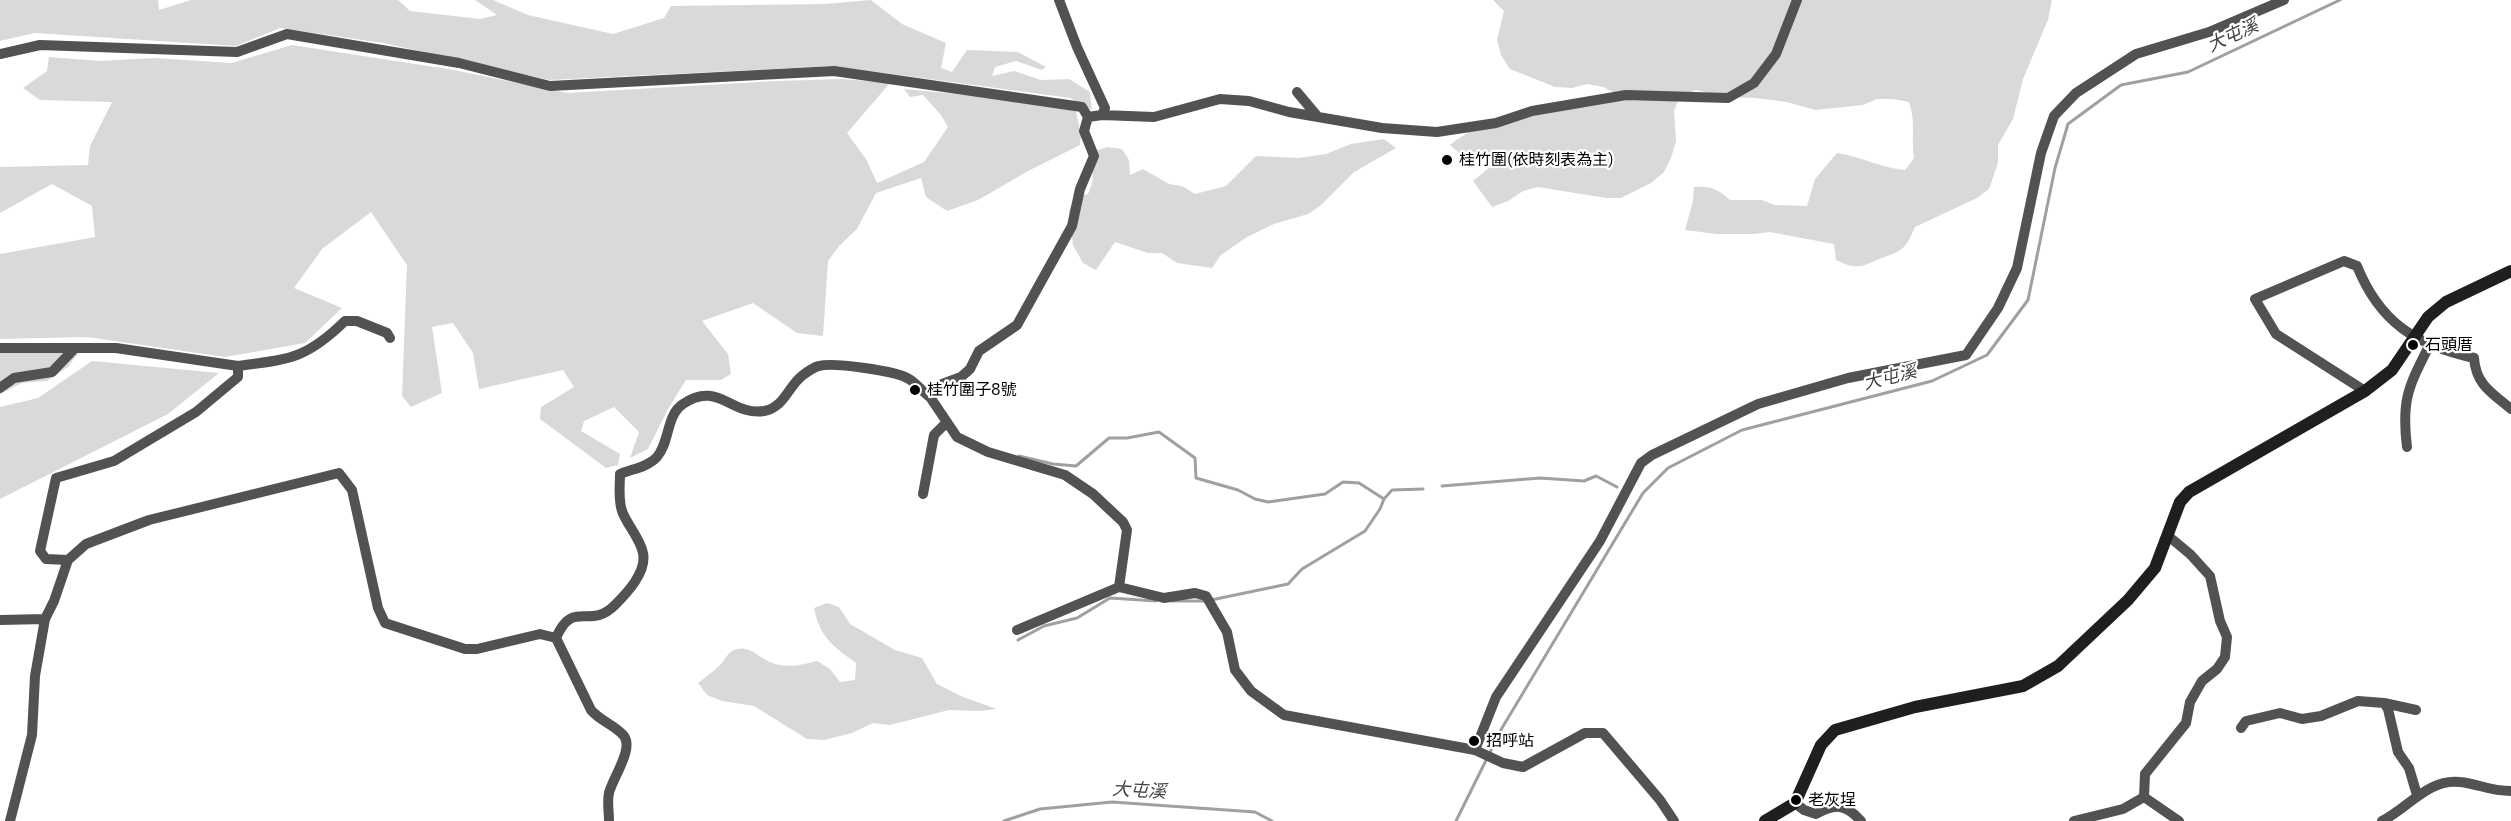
<!DOCTYPE html>
<meta charset="utf-8">
<style>
body{margin:0}
canvas{display:block;background:#fff}
</style>
<canvas width="2511" height="821"></canvas>
<script>
const g = document.querySelector('canvas').getContext('2d');
g.lineJoin = 'round';
function fillPath(path, color) { g.fillStyle = color; g.fill(path, 'evenodd'); }
function stroke(path, color, width, dash) { g.strokeStyle = color; g.lineWidth = width; g.lineCap = dash ? 'butt' : 'round'; g.setLineDash(dash || []); g.stroke(path); }
function drawText(font, color, halo, rows, align = 'center') {
  g.font = font + ' "IBM Plex Sans","Noto Sans TC",sans-serif'; g.lineWidth = 4.5; g.setLineDash([]); g.textBaseline = 'middle'; g.strokeStyle = halo; g.fillStyle = color; for (const [text, x, y, turn = 0] of rows) {
    g.save(); g.translate(x, y); g.rotate((+turn || 0) * Math.PI / 180); g.textAlign = isNaN(turn) ? turn : align; if (halo) g.strokeText(text, 0, 0); g.fillText(text, 0, 0); g.restore();
  }
}
fillPath(new Path2D(`
 M0,0H158L159,10L191,0H398L410,11L480,19L497,15L475,0H493L528,15L613,34L664,18L671,6L825,4L871,0L902,24L946,43L941,68L952,72L967,50L1018,52L1046,67L1042,70L1016,61L995,67L992,76L1014,71L1041,80L1069,79L1090,92L1092,110L1070,98L833,66L549,80L383,43L280,28L236,46L35,33L0,41Z
 M1493,0H2052L2048,20L2023,79L2013,119L1998,145V163L1989,189L1977,198L1915,227C1905,250 1903,250 1882,258C1861,267 1857,270 1836,260L1834,244L1770,232L1754,234H1716L1685,230L1693,201L1694,187C1710,186 1718,189 1730,200H1762L1775,205L1807,206L1815,179L1837,153C1860,156 1881,168 1905,170L1914,158C1911,137 1916,122 1909,102L1893,99H1877L1863,105L1815,110L1787,102L1755,98L1725,97L1696,90L1680,96L1674,111L1676,141L1671,158L1664,172L1651,183L1621,198H1606L1538,187L1523,191L1508,201L1492,207L1473,181L1495,163L1462,155L1450,145C1481,119 1529,113 1568,107C1575,106 1581,108 1587,107C1597,105 1608,98 1617,94L1603,87L1587,84L1572,88L1555,87L1510,69L1501,55L1497,40L1504,11Z
 M292,45L454,70L567,93L777,81L843,79L890,83L847,133L866,159L877,183L924,162L948,127L941,115L923,95L910,97L904,89L998,98L1076,111L1081,135L1080,145L1030,170L978,200L947,211L926,197L921,178L876,193L857,229L839,246L828,261L823,336L797,333L753,303L702,321L728,354L731,374L721,380H686L668,409L648,449L630,458L639,432L614,407L584,421L581,431L620,454L618,465L606,468L540,419L541,407L574,387L563,370L479,389L473,353L453,323L432,327L442,393L411,407L402,396L407,265L371,212L322,249L294,288L342,308L305,343L225,357L87,337L0,339V254L95,237L92,206L52,184L0,213V167L88,165L90,146L112,102L40,100L23,88L47,71L49,57L100,61L154,58L232,63Z
 M1384,139L1396,148L1354,172L1320,206L1308,214L1274,224L1247,237L1221,255L1212,268L1177,263L1162,253H1148L1115,242L1096,270L1083,263L1073,245L1069,211L1074,197L1088,194C1097,175 1090,172 1092,152L1107,147L1122,149L1129,160L1130,175L1143,169L1169,184L1182,186L1195,194L1226,186L1256,156L1299,158L1326,154L1351,144Z
 M81,349L68,367L47,381L22,383L0,394V351Z
 M92,361L219,373L168,414L0,499V407L38,398Z
 M827,603L839,607L850,624L895,650L922,658L937,684L963,697L997,709L980,711L949,710L890,725L873,723L852,733L824,740L807,739L754,706L722,701L707,695L698,683C705,677 713,672 720,665C724,661 727,654 732,651C749,643 757,657 770,662C785,669 802,665 817,661L830,669L840,682L855,680L856,663C833,646 820,638 814,608Z`), '#d9d9d9');
stroke(new Path2D(`
 M1019,456L1053,464L1076,466L1109,438H1127L1159,432L1195,458L1196,478L1238,490L1255,499L1268,502L1325,494L1343,482L1359,483L1384,499
 M1442,486L1540,478L1584,481L1596,476L1617,487
 M1211,600L1288,584L1302,569L1365,531L1380,509L1384,499L1392,490L1423,489
 M1172,601H1204
 M1018,640L1044,626L1077,618L1110,598L1156,601
 M1004,821L1040,809L1112,802L1255,812L1272,821
 M1456,821L1502,728L1643,493L1668,468L1742,430L1932,381L1987,355L2028,300L2055,168L2068,124L2121,85L2188,72L2340,0`), '#a0a0a0', 3);
stroke(new Path2D(`
 M1059,0L1077,47L1105,108L1102,115L1154,117L1220,99L1249,101L1289,112L1382,128L1437,132L1496,123L1532,111L1626,95L1728,98L1754,83L1776,54L1797,0
 M0,54L40,45L237,52L287,34L459,63L550,86L834,71L1082,107L1088,117L1102,115
 M1297,92L1318,117
 M1088,117L1084,131L1094,156L1080,189L1072,226L1017,325L979,351L970,369L961,377L942,384L930,397L957,437L988,452L1065,475L1093,494L1123,522L1127,530L1119,587L1164,598L1195,593L1206,596L1227,632L1235,670L1251,691L1284,715L1475,750L1503,763L1523,767L1585,733H1603L1660,800L1674,821
 M0,348H116L238,366
 M0,388L14,378L52,372L75,348
 M2365,391L2276,334L2255,299L2344,261L2357,266C2380,323 2416,345 2474,358C2476,385 2492,393 2511,409
 M2407,447C2401,399 2409,386 2430,344
 M923,494L934,435L947,422
 M68,560L46,559L40,551L56,478L114,461L196,412L238,377V366C290,359 306,359 345,321H357L387,333L390,338
 M0,620L45,619
 M1017,630L1119,587
 M556,638C573,598 589,631 615,605C627,593 647,572 643,553C640,538 627,525 622,511C618,499 620,486 620,474C632,469 648,467 657,457C670,442 666,415 683,404C718,380 731,416 764,411C785,407 788,386 803,375C807,372 814,367 819,366C833,362 897,371 909,379C917,384 923,392 930,397
 M2384,703L2416,710
 M2241,728L2246,721L2280,713L2302,719L2321,716L2358,701L2384,703L2388,709L2398,752L2409,768L2417,795
 M1475,750L1496,697L1600,541L1641,463L1652,455L1758,404L1848,378L1966,355L1998,308L2017,268L2041,153L2054,116L2076,93L2136,54L2209,32L2284,0
 M2144,797L2179,821
 M1795,803L1804,810L1816,814C1835,803 1846,804 1861,821
 M10,821L32,735L35,676L45,619L54,601L68,560L86,544L149,520L339,473L352,490L378,608L385,623L465,649H477L540,634L556,638L591,710C600,721 615,725 624,736C634,749 612,779 609,793C607,801 609,812 609,821
 M2074,821L2123,809L2144,797L2145,774L2186,723L2190,702L2202,681L2217,669L2225,657L2227,637L2220,621L2210,576L2190,554L2167,535
 M2382,821C2408,808 2429,778 2460,782C2479,784 2489,791 2511,791`), '#525252', 10);
stroke(new Path2D(`
 M1765,821L1795,803L1821,745L1835,730L1915,707L2023,686L2058,666L2128,600L2155,568L2180,502L2189,492L2365,391L2392,370L2428,317L2446,302L2511,271`), '#1f1f1f', 12);
for (const [x, y, r, color] of [
 [1447,160,6,"#000"],
 [2413,345,6,"#000"],
 [915,390,6,"#000"],
 [1474,741,6,"#000"],
 [1796,800,6,"#000"]
]) { const dot = new Path2D(); dot.arc(x, y, r, 0, 2 * Math.PI); g.fillStyle = color; g.fill(dot); stroke(dot, '#fff', 2); }
drawText('16px', '#000', '#fff', [
 ["桂竹圍(依時刻表為主)",1459,160],
 ["石頭厝",2425,345],
 ["桂竹圍子8號",927,390],
 ["招呼站",1486,741],
 ["老灰埕",1808,800]
], 'left');
drawText('italic 18px', '#414141', '#fff', [
 ["大屯溪",2233,36,-25],
 ["大屯溪",1890,378,-14],
 ["大屯溪",1139,791,3]
]);
</script>
